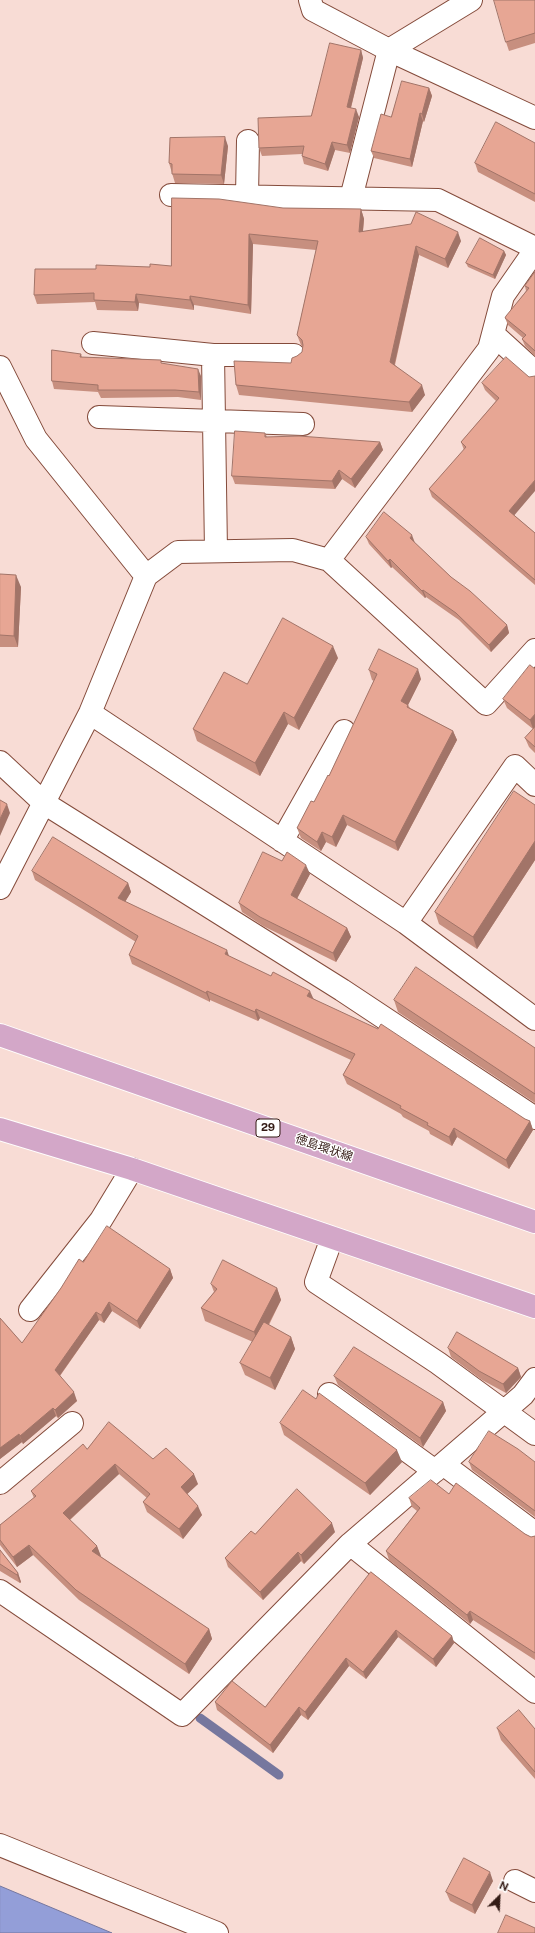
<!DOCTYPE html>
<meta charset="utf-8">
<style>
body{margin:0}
#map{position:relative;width:535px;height:1933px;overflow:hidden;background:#f8dcd5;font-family:"Public Sans",sans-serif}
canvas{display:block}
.north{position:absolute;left:479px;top:1877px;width:40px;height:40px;-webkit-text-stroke:3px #fff;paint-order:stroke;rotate:24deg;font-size:11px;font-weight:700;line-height:16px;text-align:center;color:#341b15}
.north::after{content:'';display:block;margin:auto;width:14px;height:18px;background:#341b15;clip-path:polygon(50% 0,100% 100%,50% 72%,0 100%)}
</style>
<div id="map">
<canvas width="535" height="1933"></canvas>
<div class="north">N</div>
</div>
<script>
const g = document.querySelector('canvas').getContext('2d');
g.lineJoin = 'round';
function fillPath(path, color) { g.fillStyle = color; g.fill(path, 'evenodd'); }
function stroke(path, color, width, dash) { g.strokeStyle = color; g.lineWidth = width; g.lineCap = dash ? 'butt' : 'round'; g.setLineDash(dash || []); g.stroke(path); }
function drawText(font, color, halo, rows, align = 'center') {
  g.font = font + ' "Public Sans","Noto Sans JP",sans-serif'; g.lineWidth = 3; g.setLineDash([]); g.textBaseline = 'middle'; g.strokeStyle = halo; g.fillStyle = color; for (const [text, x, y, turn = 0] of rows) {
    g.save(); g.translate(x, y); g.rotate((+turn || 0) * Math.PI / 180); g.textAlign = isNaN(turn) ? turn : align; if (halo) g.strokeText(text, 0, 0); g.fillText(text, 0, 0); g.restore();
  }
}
const water = new Path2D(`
 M0,1886L112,1933H0Z`);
fillPath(water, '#939ed8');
stroke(water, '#76779e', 1);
stroke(new Path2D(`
 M200,1718L279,1775`), '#76779e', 9);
const minor = new Path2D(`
 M310,0L313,10L389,50L535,118
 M171,195L438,200L535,248
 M247,196L248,141
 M351,198L389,50L471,0
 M493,334L535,372
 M93,343L213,355H294
 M213,355L216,551
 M0,367L36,439L146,576
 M99,417L303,424
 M329,560L489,349L503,296L535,250
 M90,713L406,923L535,1019
 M0,762L44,803L342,990L535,1118
 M282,841L344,731
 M0,888L90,713L146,576L178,552L293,550L329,560L486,704L535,650
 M406,923L515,766L535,785
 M332,1238L316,1282L438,1363L535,1434
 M30,1310L101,1220L132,1169
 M329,1394L435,1471
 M443,1464L535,1533
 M0,1483L72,1423
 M350,1544L535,1692
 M0,1591L182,1715L350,1544L523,1395L535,1379
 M0,1845L217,1933
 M515,1881L535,1891`);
const major = new Path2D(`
 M0,1035L535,1222
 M0,1129L132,1169L535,1307`);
stroke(minor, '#844b3b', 24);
stroke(major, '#fff', 24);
stroke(minor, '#fff', 22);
stroke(major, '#d3a7c8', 22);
fillPath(new Path2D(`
 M535,0V43L509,51L506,42Z
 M361,50L363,58L351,108L359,117L350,153L335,150L328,171L304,164L302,156V154L262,156L259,148L311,116Z
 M429,88L432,96L424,122L423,121L412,167L374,158L371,151L391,117Z
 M535,143V202L478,172L475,163Z
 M228,146L224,184L175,183L169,163Z
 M283,208L361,209L364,219L363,231L461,241L448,268L419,255L395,365L425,395L412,412L239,395L236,385L291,363L302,352L303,347L301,345L297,335L316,250L253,244L251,314L194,305V310L139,303L138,311L97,310L95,302L37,304L34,295L96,269L171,266Z
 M504,251L506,255L495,279L468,267L466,263Z
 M535,272V356L525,346L522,339L523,338L508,325L505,318L526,291L525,286Z
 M81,354L82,357L162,363L201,376V400L178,397L101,398L98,392L54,389L52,381Z
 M529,377L514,515L535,533V585L432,497L429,489L464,450L461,442L496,401L485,390L482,383Z
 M265,433L267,437L380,442L383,450L355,488L342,479L335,489L235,484L232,476Z
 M366,537L415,543L451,577L507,625L509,633L491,652L459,620L426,597L425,598L392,567L391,568L369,544Z
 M0,574L21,587L18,647H0Z
 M338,658L299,730L288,724L260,776L197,741L193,729L247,684Z
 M530,665L533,729L507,708L503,699Z
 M369,670L421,679L408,705L410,708L453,731L457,740L398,851L347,825L336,847L326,842L321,851L301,838L297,828L314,802L329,776L374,681L372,680Z
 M535,727V753L529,747L525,738Z
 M535,805V860L477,949L439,924L435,912Z
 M282,861L310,874L297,899L347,928L351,937L336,962L263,926L242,912L239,903Z
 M32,871L128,883L131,892L125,902L229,956L314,999L525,1119L530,1121L533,1130L509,1169L457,1137L452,1146L430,1134L429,1131L403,1117L401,1114L347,1084L343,1075L351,1060L260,1018L258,1021L210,1000V1002L132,964L129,955L136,942L35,880Z
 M394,1000L535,1048V1103L398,1012Z
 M83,1262L170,1269L173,1278L140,1329L112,1311L104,1323L99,1320L60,1376L77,1401L58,1418L56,1416L23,1444L22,1442L0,1459V1318L22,1343Z
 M211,1284L277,1288L281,1300L269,1325L291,1337L295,1349L275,1390L245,1375L240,1363L253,1342L205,1321L201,1308L214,1292Z
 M448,1348L518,1368L521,1377L506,1393L482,1380L451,1357Z
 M334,1376L443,1402L446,1411L423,1447L338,1385Z
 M280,1423L402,1462L370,1495L284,1435Z
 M87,1449L153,1459L198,1484L187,1494L202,1515L183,1539L147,1512L143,1502L147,1498L119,1474L70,1520L97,1546L100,1556L209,1629L212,1639L189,1674L79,1600L33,1555L17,1567L0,1545V1525L34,1498L31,1491Z
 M469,1462H535V1517L472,1470Z
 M449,1494L525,1534L531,1537L535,1536V1660L473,1620L470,1624L389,1560L386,1551L417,1511L412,1507L409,1498Z
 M335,1532L304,1564L301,1561L263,1600L228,1567L225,1558L255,1534Z
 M0,1550L18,1573L21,1582L20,1583L0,1571Z
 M371,1572L452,1636L454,1643L436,1667L398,1637L366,1679L349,1666L308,1720L301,1715L273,1753L217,1710L215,1702L265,1707Z
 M497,1728L535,1729V1779L501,1740Z
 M493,1881L475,1914L450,1901L446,1892Z`), '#c78f7f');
fillPath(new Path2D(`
 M361,50L363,58L349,115L347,107Z
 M429,88L432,96L424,122L422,114Z
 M356,109L359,117L350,153L347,145Z
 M420,113L423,121L412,167L410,159Z
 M225,137L228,146L224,184L221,175Z
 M332,142L335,150L328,171L325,164Z
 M361,209L364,219L362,241L359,232Z
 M458,232L461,241L448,268L445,259Z
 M249,234L253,244L251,314L248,305Z
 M416,246L419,255L393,371L390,362Z
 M504,251L506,255L495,279L493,275Z
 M136,294L139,303L138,311L135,302Z
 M190,296L194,305V310L190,300Z
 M198,369L201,376V400L199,392Z
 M422,385L425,395L412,412L409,402Z
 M380,442L383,450L355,488L351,479Z
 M339,470L342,479L335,489L332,481Z
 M535,480V491L512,518L509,511Z
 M412,535L415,543L410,538Z
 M390,559L392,567L391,568L388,561Z
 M16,575L21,587L18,647L14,636Z
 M423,590L426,597L425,598L422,591Z
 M507,625L509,633L491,652L489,645Z
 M333,646L338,658L299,730L294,718Z
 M418,669L421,679L405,711L401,701Z
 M284,712L288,724L260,776L255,763Z
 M535,714V727L533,729L530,720Z
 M453,731L457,740L398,851L395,842Z
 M7,804L10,813L0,836V819Z
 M343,815L347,825L336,847L332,837Z
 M322,832L326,842L321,851L317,842Z
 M535,841V860L477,949L473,937Z
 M306,865L310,874L294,904L291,895Z
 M128,883L131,892L122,907L118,898Z
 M347,928L351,937L336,962L333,953Z
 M227,950L230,959L225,954Z
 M207,991L210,1000V1002L206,993Z
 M310,991L314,1000L307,996Z
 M256,1009L260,1018L258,1021L255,1012Z
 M530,1121L533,1130L509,1169L506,1160Z
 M454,1128L457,1137L452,1146L449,1137Z
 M170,1269L173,1278L140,1329L137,1321Z
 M277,1288L281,1300L258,1344L254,1332Z
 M109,1302L112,1311L104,1323L101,1315Z
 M96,1312L99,1320L58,1378L55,1370Z
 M291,1337L295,1349L275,1390L270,1378Z
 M518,1368L521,1377L506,1393L503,1384Z
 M74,1392L77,1401L58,1418L55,1410Z
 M443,1402L446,1411L423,1447L420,1438Z
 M53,1408L56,1416L23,1444L20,1436Z
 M19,1434L22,1442L0,1459V1448Z
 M397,1450L402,1462L370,1495L365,1483Z
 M115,1464L119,1474L66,1523L63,1513Z
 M194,1474L198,1484L184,1497L181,1487Z
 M198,1506L202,1515L183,1539L179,1529Z
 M332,1523L335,1532L304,1564L301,1555Z
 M29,1545L33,1555L17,1567L13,1557Z
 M97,1546L101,1556L96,1561L92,1551Z
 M298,1552L301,1561L263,1600L260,1592Z
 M18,1573L21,1582L20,1583L17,1575Z
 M470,1611L473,1620L470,1624L467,1615Z
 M209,1629L212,1639L189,1674L185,1664Z
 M396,1630L398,1637L366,1679L363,1672Z
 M452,1636L454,1643L436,1667L433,1659Z
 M346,1658L349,1666L308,1720L305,1712Z
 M299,1707L301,1715L273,1753L270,1745Z
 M490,1872L493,1881L475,1914L472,1905Z`), '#a27468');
const building = new Path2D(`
 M494,0H535V33L506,42Z
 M330,43L361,50L347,107L356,109L347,145L332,142L325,164L302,156L304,146L259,148L258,118L311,116Z
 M402,81L429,88L422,114L420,113L410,159L371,151L381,114L391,117Z
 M496,122L535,143V194L475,163Z
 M225,137L221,175L172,174V164L169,163L170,138Z
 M172,198L219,199L283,208L361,209L359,232L411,224L416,212L458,232L445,259L416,246L390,362L422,385L409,402L236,385L234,361L291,363L292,358L297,356L302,352L303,345L302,340L297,335L318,241L249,234L248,305L190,296V300L136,294L135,302L94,300V293L34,295L35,269H96V265L150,267V264L171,266Z
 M480,238L504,251L493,275L466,263Z
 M535,272V351L522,339L526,335L505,318L506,316L529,288L525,286Z
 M52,350L81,354L80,357L161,360V363L198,369L199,392L175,390H98V385L52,381Z
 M506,357L529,377L535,376V480L509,511L535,533V580L429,489L466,447L461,442L499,398L482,383Z
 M235,431L265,433V437L299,436L380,442L351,479L339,470L332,481L232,476Z
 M384,512L412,535L410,538L451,577L470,591L507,625L489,645L456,613L423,590L422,591L390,559L388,561L366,537Z
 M0,574L16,575L14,636L0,635Z
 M283,618L333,646L294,718L284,712L255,763L193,729L224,672L247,684Z
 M379,649L418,669L401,701L408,705L407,707L453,731L395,842L343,815L332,837L322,832L317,842L297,828L311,801L314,802L328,775L329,776L377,674L369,670Z
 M530,665L535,669V714L530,720L503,699Z
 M535,727V747L525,738Z
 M514,791L535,805V841L473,937L435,912Z
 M0,800L7,804L0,819Z
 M53,837L128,883L118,898L227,950L225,954L271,976L273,972L310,991L307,996L378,1029L381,1024L525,1119L530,1121L506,1160L454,1128L449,1137L427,1125L428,1123L400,1108L401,1106L343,1075L355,1054L256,1009L255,1012L207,991L206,993L129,955L138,936L32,871Z
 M263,852L282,861L287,852L306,865L291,895L347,928L333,953L260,917L239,903Z
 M416,967L535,1048V1094L394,1000Z
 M107,1226L170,1269L137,1321L109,1302L101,1315L96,1312L55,1370L74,1392L55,1410L53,1408L20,1436L19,1434L0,1448V1318L22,1343L61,1288L79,1259L83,1262Z
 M223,1260L277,1288L254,1332L201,1308L217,1289L211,1284Z
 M264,1322L291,1337L270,1378L240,1363Z
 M457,1332L518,1368L503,1384L479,1371L448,1348Z
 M354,1347L443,1402L420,1438L334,1376Z
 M303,1390L316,1399L319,1393L397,1450L365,1483L280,1423Z
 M109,1422L153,1459L166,1448L194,1474L181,1487L198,1506L179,1529L143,1502L150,1494L115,1464L63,1513L97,1546L92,1551L209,1629L185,1664L76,1590L29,1545L13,1557L0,1540V1525L36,1496L31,1491L83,1444L87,1449Z
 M489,1431L518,1449L535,1462V1511L469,1462Z
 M431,1480L449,1494L456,1483L525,1534L531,1537L535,1536V1653L470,1611L467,1615L386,1551L420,1508L409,1498Z
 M297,1489L332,1523L301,1555L298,1552L260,1592L225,1558L251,1531L255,1534Z
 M0,1550L18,1573L17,1575L0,1564Z
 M371,1572L452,1636L433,1659L396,1630L363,1672L346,1658L305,1712L299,1707L270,1745L215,1702L232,1681L265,1707Z
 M519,1710L535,1729V1772L497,1728Z
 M464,1858L490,1872L472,1905L446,1892Z
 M506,1915L535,1928V1933H498Z`);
fillPath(building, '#e7a694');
stroke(building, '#a27468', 1);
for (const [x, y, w] of [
 [268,1128,24]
]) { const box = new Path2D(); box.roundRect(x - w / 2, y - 9, w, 18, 3); g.fillStyle = '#fff'; g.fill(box); stroke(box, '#341b15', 1); }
drawText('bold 11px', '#341b15', null, [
 ["29",268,1128]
]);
drawText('12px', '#341b15', '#fff', [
 ["徳島環状線",324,1148,19]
]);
</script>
